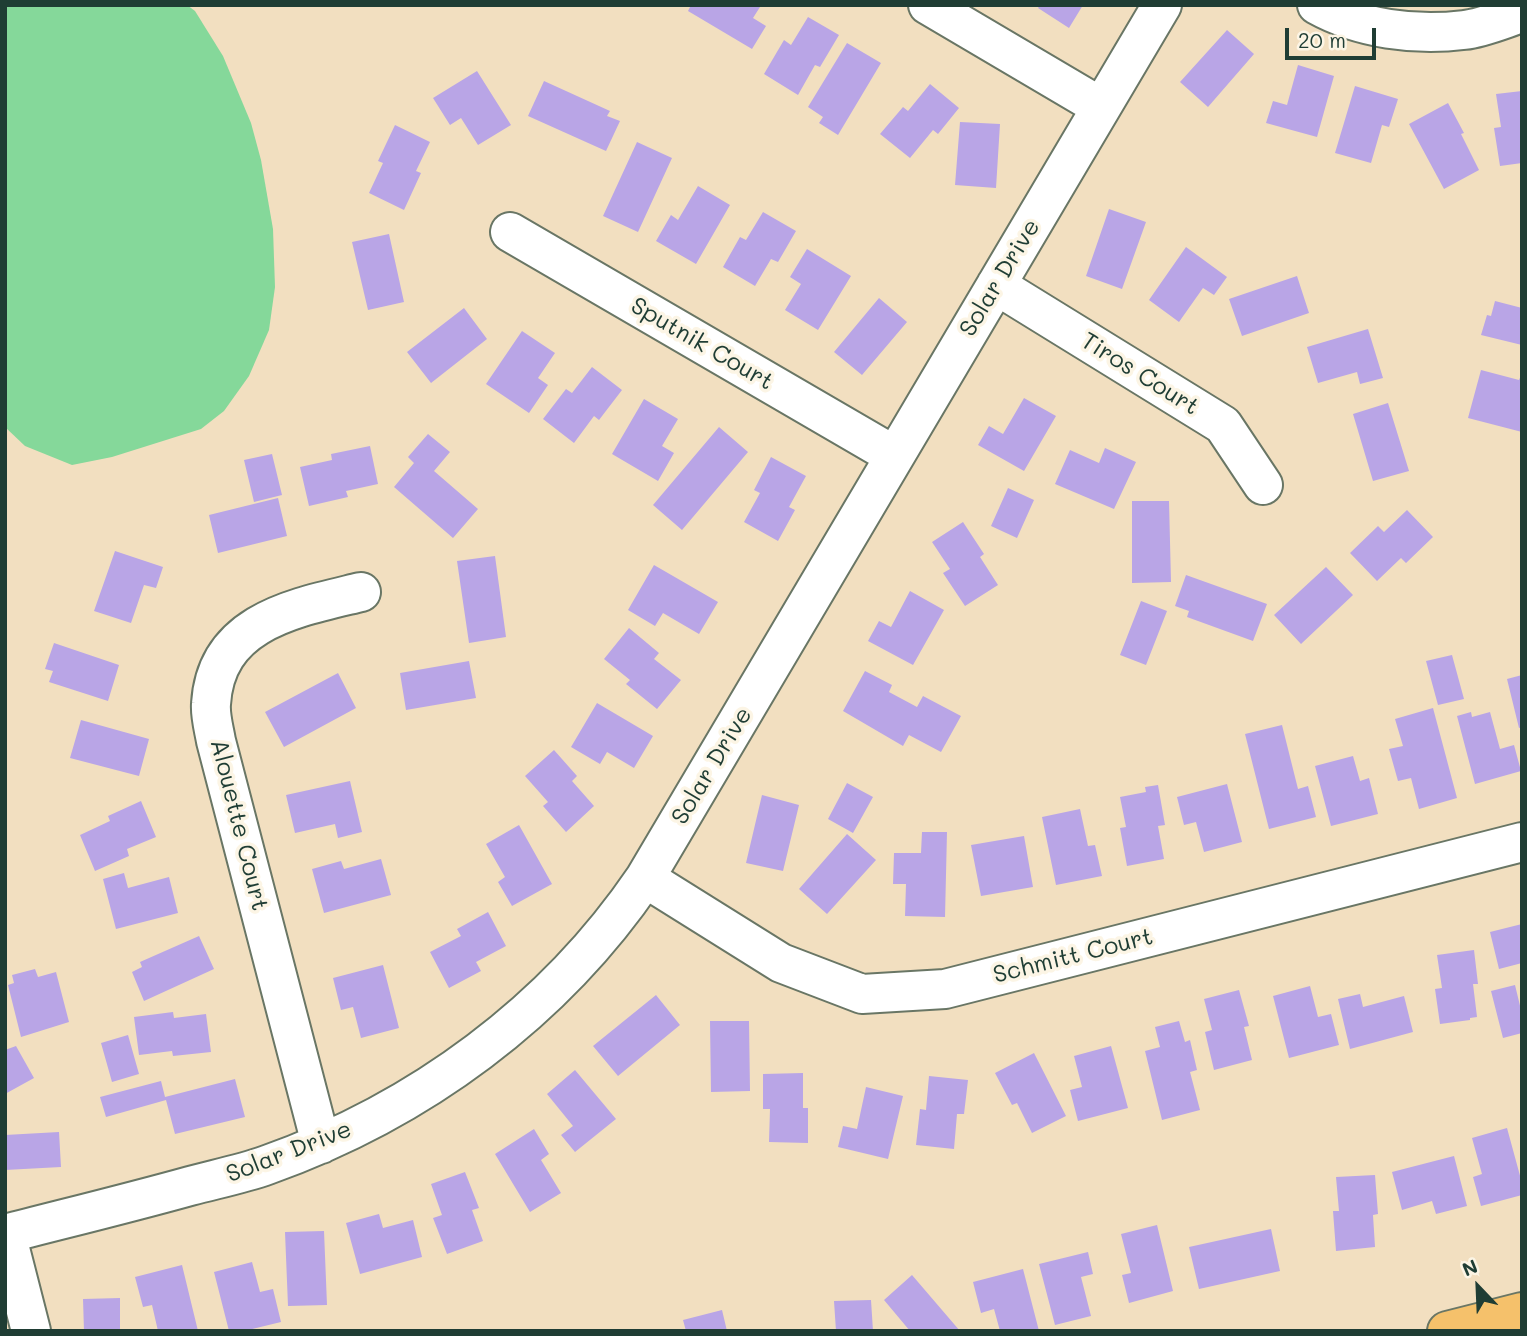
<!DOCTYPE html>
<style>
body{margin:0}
#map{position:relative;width:1527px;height:1336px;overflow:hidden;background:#f2dfc0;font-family:Mali,sans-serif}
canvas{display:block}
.frame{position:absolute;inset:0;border:7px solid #1f3d34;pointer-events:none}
.north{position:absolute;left:1443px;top:1252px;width:70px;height:70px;-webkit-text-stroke:5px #fcf5e5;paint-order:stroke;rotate:337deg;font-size:19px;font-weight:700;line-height:28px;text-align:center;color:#1f3d34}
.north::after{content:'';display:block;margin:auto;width:24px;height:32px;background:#1f3d34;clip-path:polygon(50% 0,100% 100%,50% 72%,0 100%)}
.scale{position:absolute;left:1285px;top:28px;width:91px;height:32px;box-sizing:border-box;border:4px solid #1f3d34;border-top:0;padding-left:9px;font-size:21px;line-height:24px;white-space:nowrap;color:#1f3d34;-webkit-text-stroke:5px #fcf5e5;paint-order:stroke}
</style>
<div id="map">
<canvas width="1527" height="1336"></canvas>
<div class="frame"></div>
<div class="north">N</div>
<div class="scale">20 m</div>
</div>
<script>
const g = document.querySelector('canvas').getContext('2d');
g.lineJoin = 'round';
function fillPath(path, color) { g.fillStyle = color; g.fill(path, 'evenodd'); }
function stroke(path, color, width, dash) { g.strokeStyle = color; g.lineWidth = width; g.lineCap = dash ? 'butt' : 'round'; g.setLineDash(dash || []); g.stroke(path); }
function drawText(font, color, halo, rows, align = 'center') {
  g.font = font + ' Mali,sans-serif'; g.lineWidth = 7; g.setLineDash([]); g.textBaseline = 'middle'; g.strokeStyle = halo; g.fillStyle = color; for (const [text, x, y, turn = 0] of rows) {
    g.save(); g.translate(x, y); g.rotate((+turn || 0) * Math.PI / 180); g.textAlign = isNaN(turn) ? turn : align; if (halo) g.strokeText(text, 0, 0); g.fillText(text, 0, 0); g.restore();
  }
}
fillPath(new Path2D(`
 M5,5H187L195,11L223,56L251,123L261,160L273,229L275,287L269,330L249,376L224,411L201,429L112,457L72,465L25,446L5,427Z`), '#85d89a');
fillPath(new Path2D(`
 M691,5H757L760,7L753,18L766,26L752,49L688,11Z
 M1040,5H1083L1069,28L1038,8Z
 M808,17L839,35L820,67L815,65L798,95L764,74L784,40L791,45Z
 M1227,30L1254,54L1208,107L1180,82Z
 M847,43L881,63L838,135L819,123L823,117L808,107Z
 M1298,65L1334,76L1317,137L1266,123L1273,101L1287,105Z
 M477,71L511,125L478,145L461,118L450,125L433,98Z
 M544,81L610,111L607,116L620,121L606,151L528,116Z
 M930,84L959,108L938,134L933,130L910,158L880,134L903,107L908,111Z
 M1355,86L1398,99L1389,127L1382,125L1371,163L1335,153Z
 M1522,91V163L1500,166L1494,128L1501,127L1496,94Z
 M1448,103L1464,133L1461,134L1479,170L1444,189L1409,124Z
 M960,122L1000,124L996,188L955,185Z
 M395,125L430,142L416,171L421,173L404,210L369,193L383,163L378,161Z
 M637,142L672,158L638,232L603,216Z
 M698,186L730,205L696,264L656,241L671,215L678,220Z
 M1109,209L1146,222L1122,289L1086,276Z
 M763,212L796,231L778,262L771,259L755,286L723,267L740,237L746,240Z
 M389,234L404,302L368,310L352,242Z
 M1186,247L1227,277L1214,295L1203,288L1179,322L1149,300Z
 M807,249L851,276L818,330L785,310L801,284L790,277Z
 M1297,276L1309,313L1242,336L1229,299Z
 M879,298L907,322L862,375L834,352Z
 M1495,301L1522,308V345L1481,335L1487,315L1491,316Z
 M464,308L487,339L431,383L407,352Z
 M1368,329L1383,378L1360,384L1357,372L1318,383L1307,347Z
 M522,331L555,353L538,378L548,385L529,413L486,384Z
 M592,367L622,390L599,420L594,416L574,443L543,419L566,389L572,393Z
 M1481,370L1519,380L1522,373V432L1468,418Z
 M1024,398L1056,416L1024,471L978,445L989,426L1003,434Z
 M644,399L678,419L662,446L674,453L658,481L612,454Z
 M1388,403L1409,471L1373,481L1353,414Z
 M719,427L748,452L682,530L653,505Z
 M428,434L450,452L434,471L478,509L453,538L394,487L414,463L408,457Z
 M370,446L378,484L346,491L348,497L309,506L300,467L332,460L331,454Z
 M1105,448L1136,462L1114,509L1055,484L1070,450L1099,463Z
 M272,454L282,495L254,502L244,460Z
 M771,457L806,476L789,507L795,510L778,541L744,522L760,493L754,490Z
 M1008,488L1034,500L1017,538L991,526Z
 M278,498L287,536L218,553L209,515Z
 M1132,501H1169L1171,582L1132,583Z
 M1407,510L1433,537L1406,563L1401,558L1377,581L1350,553L1378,526L1384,532Z
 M963,522L984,554L980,557L998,585L965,606L943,573L950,569L932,542Z
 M115,551L163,567L156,588L144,585L131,623L94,611Z
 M495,556L506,637L469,643L457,561Z
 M654,565L718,602L699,634L663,613L655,626L628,610Z
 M1326,567L1353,595L1301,644L1274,615Z
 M1186,575L1267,604L1253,641L1187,617L1189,611L1175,606Z
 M910,591L944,610L913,665L868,641L879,621L891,627Z
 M1141,601L1167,611L1146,665L1120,655Z
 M629,628L659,653L654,659L681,680L657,709L626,684L630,680L604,659Z
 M54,643L119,665L108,701L49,682L53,671L45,669Z
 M1452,655L1464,699L1438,705L1426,661Z
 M469,661L476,698L406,710L400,673Z
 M865,671L892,685L889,692L917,707L923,696L961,716L941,752L909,735L903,746L843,711Z
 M338,673L356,708L284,747L265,712Z
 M1522,675V727L1519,728L1507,679Z
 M597,703L653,736L634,768L607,752L600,764L571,747Z
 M1433,708L1457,798L1419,809L1411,778L1398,781L1389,749L1403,746L1395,719Z
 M1471,712L1472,717L1490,712L1500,749L1514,745L1521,771L1475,784L1457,716Z
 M81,720L149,739L139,776L70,758Z
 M1282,725L1298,789L1308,786L1316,817L1269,829L1245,734Z
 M554,750L577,776L572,781L594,806L566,832L543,806L548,802L525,776Z
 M1353,756L1360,781L1369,778L1378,814L1331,826L1315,766Z
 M350,781L362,832L338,838L335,824L295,833L286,795Z
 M847,783L873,797L853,833L828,819Z
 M1227,784L1242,842L1204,852L1196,822L1184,825L1177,797Z
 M1158,785L1165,825L1158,826L1164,859L1127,866L1120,828L1126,827L1120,797L1146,792L1145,787Z
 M762,795L799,805L783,871L746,863Z
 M141,801L156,837L127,849L129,856L95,871L80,835L110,821L108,816Z
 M1080,809L1088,846L1095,845L1102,876L1056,885L1042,817Z
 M519,825L552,884L512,906L498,882L505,877L486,844Z
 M922,832H947L945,917L905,916L906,884H893L894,853H921Z
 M847,834L876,860L827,914L799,889Z
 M1024,836L1033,887L981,896L971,845Z
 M381,859L391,895L324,913L312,869L341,861L344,869Z
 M124,873L128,888L169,877L178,913L116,929L103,879Z
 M488,912L506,946L476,962L481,971L449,988L430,952L461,936L457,929Z
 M1522,924V963L1499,969L1490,932Z
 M199,936L214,969L144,1001L132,972L142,967L140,962Z
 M1474,950L1478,984H1473L1477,1017L1470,1018V1020L1440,1024L1435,989L1442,988L1437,955Z
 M383,965L399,1028L361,1038L353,1007L341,1010L333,978Z
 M35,969L38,977L56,972L69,1022L21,1037L8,985L14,983L12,975Z
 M1515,985L1522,1014V1033L1503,1038L1491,991Z
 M1310,986L1318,1017L1331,1014L1339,1045L1289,1058L1273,996Z
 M1239,990L1249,1026L1244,1027L1252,1060L1214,1070L1205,1032L1212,1030L1204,999Z
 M1360,994L1363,1007L1404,996L1413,1032L1350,1049L1338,999Z
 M656,995L680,1025L618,1076L593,1046Z
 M173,1012L174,1018L206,1014L211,1052L173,1056L172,1051L139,1055L134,1017Z
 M710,1021H749L750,1091L711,1092Z
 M1179,1021L1185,1042L1190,1040L1197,1070L1190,1072L1200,1110L1162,1120L1145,1051L1160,1047L1155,1027Z
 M128,1035L139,1074L112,1082L101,1043Z
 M16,1046L34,1078L5,1094V1050Z
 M1111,1046L1128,1108L1078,1121L1070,1090L1082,1087L1074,1056Z
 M1034,1053L1066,1116L1032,1133L1017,1103L1012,1105L995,1073Z
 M575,1070L616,1119L575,1152L561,1135L573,1126L547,1094Z
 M803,1073V1108H808V1143L769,1142L770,1109H763V1074Z
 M929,1076L968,1080L964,1114H957L954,1149L916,1145L920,1109L926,1110Z
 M235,1079L245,1117L175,1134L166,1100L106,1117L100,1097L161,1081L165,1097Z
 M866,1087L903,1096L888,1159L838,1147L843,1126L857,1129Z
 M1507,1128L1522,1183V1195L1481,1206L1473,1177L1482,1174L1472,1138Z
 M534,1129L549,1154L541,1160L561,1193L530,1212L495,1154Z
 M59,1132L61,1167L5,1170V1135Z
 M1454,1156L1467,1206L1436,1214L1432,1201L1402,1210L1392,1172Z
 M465,1172L479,1208L472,1210L483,1241L447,1254L433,1218L442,1215L431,1184Z
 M1375,1175L1378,1214L1373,1215L1375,1247L1336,1251L1333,1211H1339L1336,1177Z
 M379,1214L383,1228L413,1220L422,1257L360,1274L346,1223Z
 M1157,1225L1173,1291L1129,1303L1122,1275L1131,1273L1121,1234Z
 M1271,1229L1280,1271L1199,1289L1189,1247Z
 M324,1231L327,1305L288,1306L285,1232Z
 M1088,1252L1093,1274L1081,1277L1091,1316L1055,1325L1039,1264Z
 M252,1262L260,1292L273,1289L281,1322L244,1331H229L214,1272Z
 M182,1265L198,1331H158L152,1305L143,1307L135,1277Z
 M1023,1269L1039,1331H1000L994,1309L981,1313L973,1282Z
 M912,1275L960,1331H910L884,1300Z
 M120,1298V1331H84L83,1299Z
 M871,1300L873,1331H836L834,1301Z
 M722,1310L727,1331H686L683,1320Z`), '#b9a5e6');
const minor = new Path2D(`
 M928,5L1101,107
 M1317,5C1360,29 1415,36 1464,30C1483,28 1503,19 1522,13
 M510,232L895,456
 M996,285L1223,425L1263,485
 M645,878L781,963L862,994L945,989L1522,842
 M321,1144L216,741C214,729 210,716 211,704C216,621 295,608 361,592
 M6,1233L31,1331
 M5,1234C67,1218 129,1203 190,1186C216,1179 242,1174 267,1165C419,1111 554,1012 645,878L1162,5`);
const major = new Path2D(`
 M1447,1331L1522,1312`);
stroke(minor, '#697665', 42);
stroke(major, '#697665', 42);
stroke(minor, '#fff', 38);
stroke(major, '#f5c16b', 38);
drawText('24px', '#1f3d34', '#fcf5e5', [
 ["Solar Drive",1000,278,-59],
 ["Sputnik Court",702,344,30],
 ["Tiros Court",1140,374,32],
 ["Solar Drive",712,766,-59],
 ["Alouette Court",239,825,76],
 ["Schmitt Court",1073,956,-14],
 ["Solar Drive",289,1152,-21]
]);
</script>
